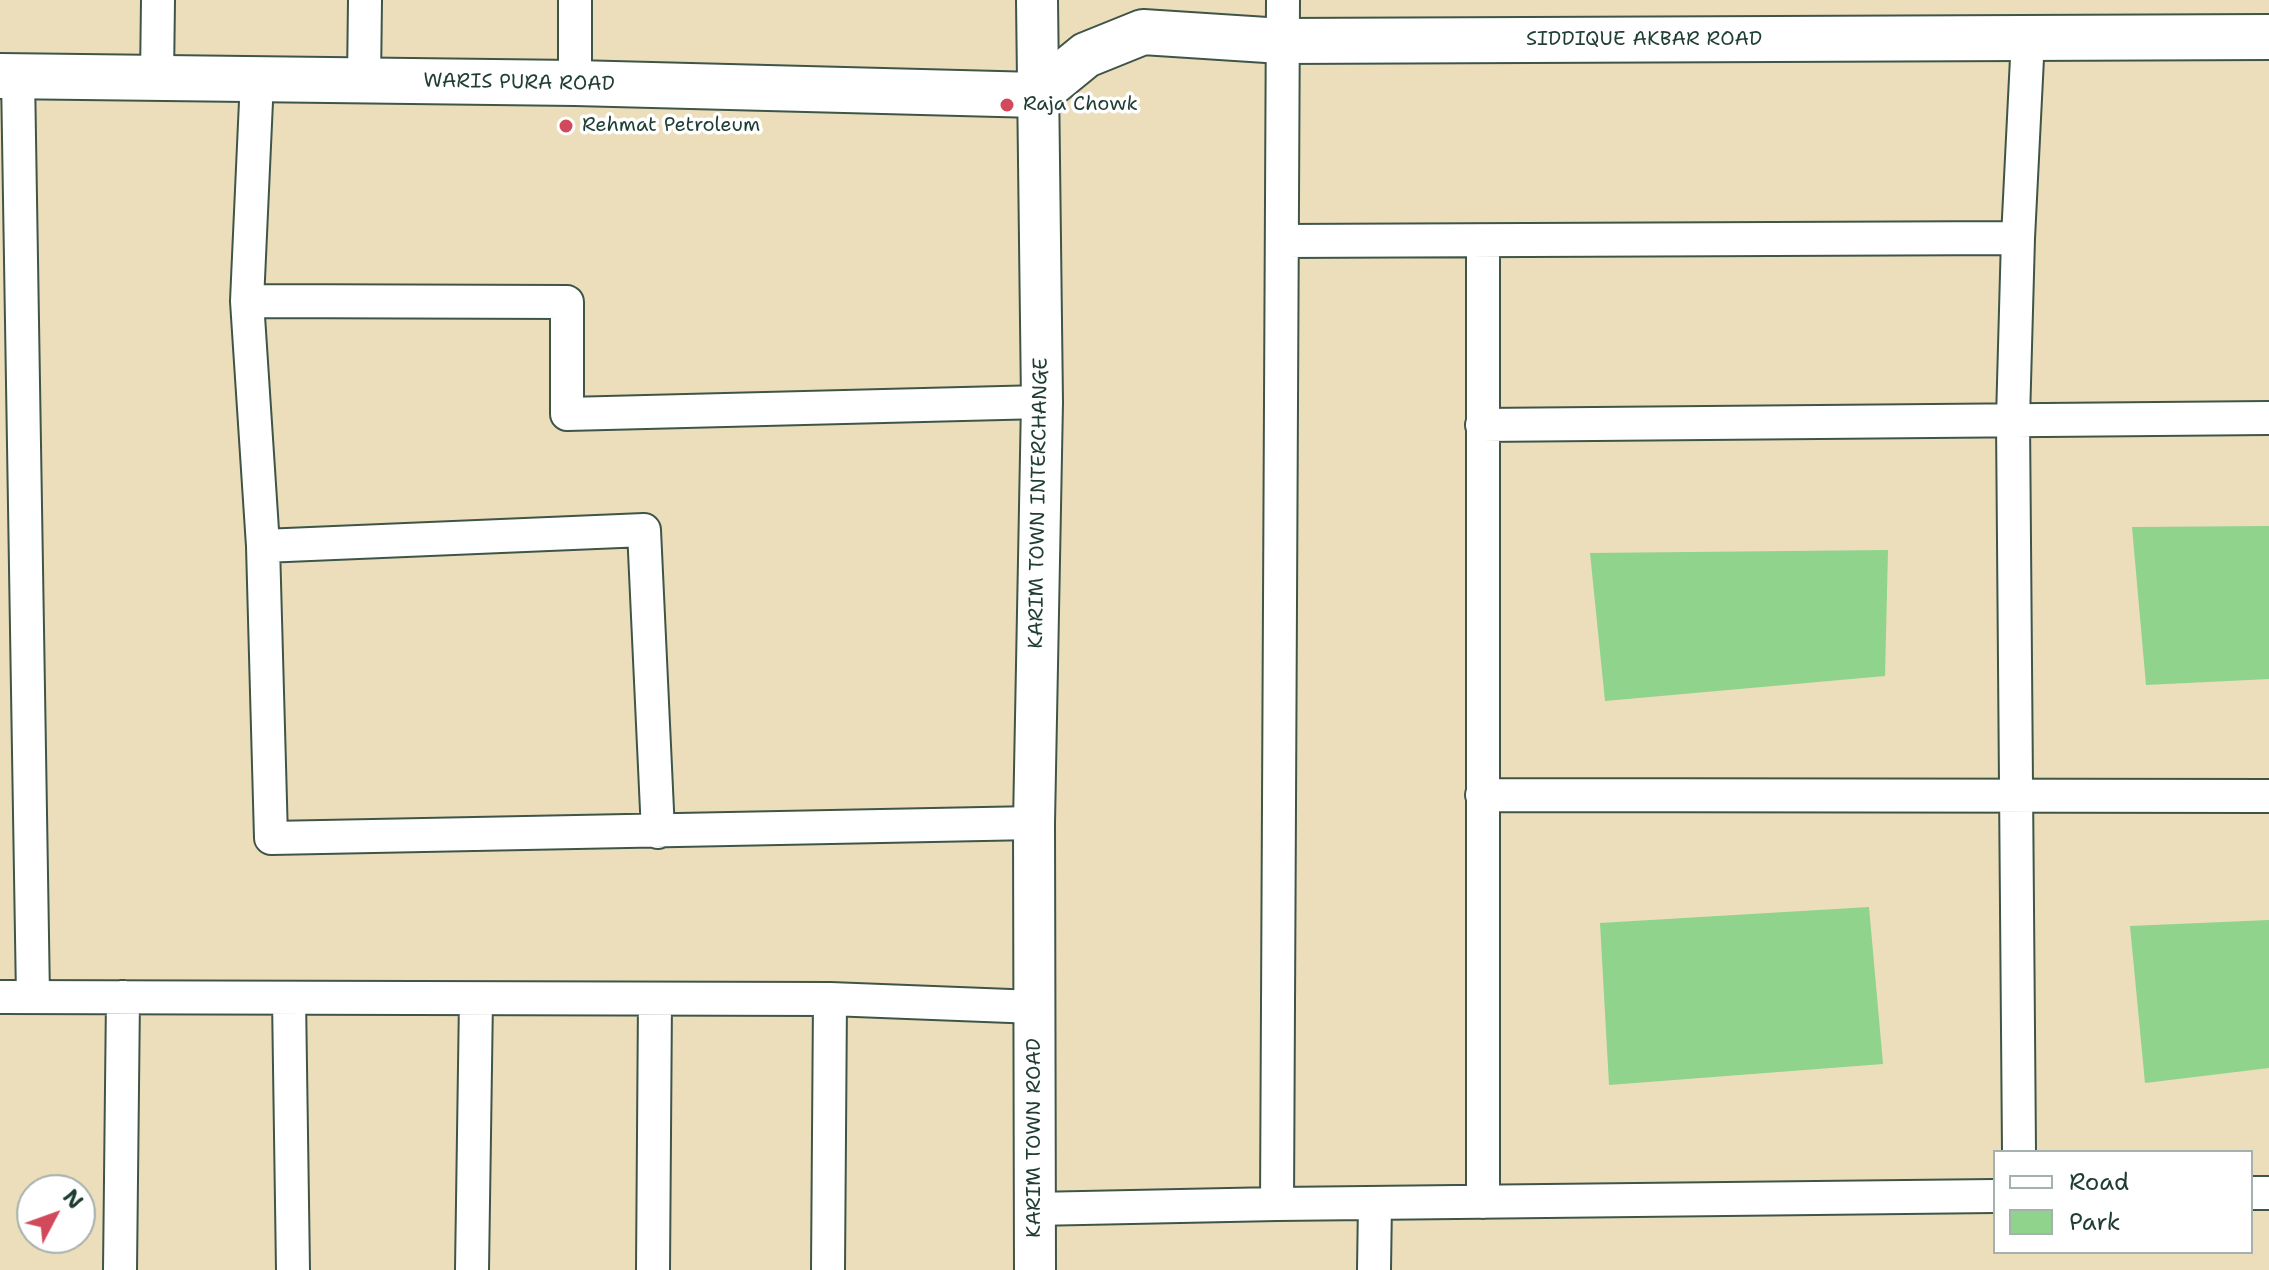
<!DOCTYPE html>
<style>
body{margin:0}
#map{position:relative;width:2269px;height:1270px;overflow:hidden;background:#ecdebb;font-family:"Shantell Sans",sans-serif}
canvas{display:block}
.legend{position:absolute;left:1993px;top:1150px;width:260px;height:104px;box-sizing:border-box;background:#fff;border:2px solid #a5b1ae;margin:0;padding:10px 14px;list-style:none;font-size:24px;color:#1f3d34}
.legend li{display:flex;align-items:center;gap:16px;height:40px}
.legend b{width:40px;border:2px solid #a5b1ae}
.north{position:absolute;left:16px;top:1174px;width:80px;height:80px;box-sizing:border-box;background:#fff;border:2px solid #a5b1ae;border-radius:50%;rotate:49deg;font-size:22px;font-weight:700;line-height:32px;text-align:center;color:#1f3d34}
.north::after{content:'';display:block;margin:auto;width:28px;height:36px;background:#d1495b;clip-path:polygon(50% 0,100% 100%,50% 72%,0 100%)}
</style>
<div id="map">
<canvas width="2269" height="1270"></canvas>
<ul class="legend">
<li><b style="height:10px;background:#fff"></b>Road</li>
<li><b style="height:22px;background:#8fd38c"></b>Park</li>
</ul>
<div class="north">N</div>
</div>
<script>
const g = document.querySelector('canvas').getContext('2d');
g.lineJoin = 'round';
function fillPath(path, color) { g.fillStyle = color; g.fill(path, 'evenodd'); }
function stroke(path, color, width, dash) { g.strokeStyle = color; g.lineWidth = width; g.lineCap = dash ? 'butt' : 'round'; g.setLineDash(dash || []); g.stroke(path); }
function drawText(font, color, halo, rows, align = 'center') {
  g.font = font + ' "Shantell Sans",sans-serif'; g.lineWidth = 7; g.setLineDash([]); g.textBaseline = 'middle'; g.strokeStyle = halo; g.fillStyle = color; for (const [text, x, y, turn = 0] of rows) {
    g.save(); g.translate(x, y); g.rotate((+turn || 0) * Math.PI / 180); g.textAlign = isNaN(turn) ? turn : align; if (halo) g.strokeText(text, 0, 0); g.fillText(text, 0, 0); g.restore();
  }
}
fillPath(new Path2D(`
 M2269,526V679L2146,685L2132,527Z
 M1888,550L1885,676L1605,701L1590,553Z
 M1869,907L1883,1064L1609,1085L1600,923Z
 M2269,920V1068L2145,1083L2130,926Z`), '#8fd38c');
const minor = new Path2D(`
 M1283,0L1277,1204L1995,1196
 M18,76L33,997
 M157,78L158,0
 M257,79L247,301L263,546L271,838L1034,823
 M364,81L365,0
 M575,83V0
 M2018,238L2028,38
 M1282,241L2018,238L2013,419L2019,1152
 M247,301L567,302V414L1042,402
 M1482,425L2269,418
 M263,546L644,530L658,832
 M1482,795L2269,796
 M0,997L830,999L1036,1007
 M289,998L293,1270
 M2251,1193H2269
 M1483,1202V241
 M1034,1209L1277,1204
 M120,1270L123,997
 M472,1270L476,999
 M653,1270L655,999
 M828,1270L830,999
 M1374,1270L1375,1203`);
const tertiary = new Path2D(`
 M1035,1270L1034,823L1042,402L1037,0`);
const secondary = new Path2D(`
 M0,76L575,83L1037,95L1086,55L1143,32L1282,41L2269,37`);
stroke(minor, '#3e5548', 36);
stroke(tertiary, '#3e5548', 44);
stroke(secondary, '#3e5548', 48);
stroke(minor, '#fff', 32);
stroke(tertiary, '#fff', 40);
stroke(secondary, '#fff', 44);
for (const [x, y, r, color] of [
 [1007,105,8,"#d1495b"],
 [566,126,8,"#d1495b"]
]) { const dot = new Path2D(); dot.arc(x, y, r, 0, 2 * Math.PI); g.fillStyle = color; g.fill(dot); stroke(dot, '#fff', 3); }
drawText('20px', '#1f3d34', '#fff', [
 ["SIDDIQUE AKBAR ROAD",1644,40],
 ["WARIS PURA ROAD",519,83,1],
 ["KARIM TOWN INTERCHANGE",1039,503,-89],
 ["KARIM TOWN ROAD",1035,1138,-90]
]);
drawText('20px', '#1f3d34', '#fff', [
 ["Raja Chowk",1023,105],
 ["Rehmat Petroleum",582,126]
], 'left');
</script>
